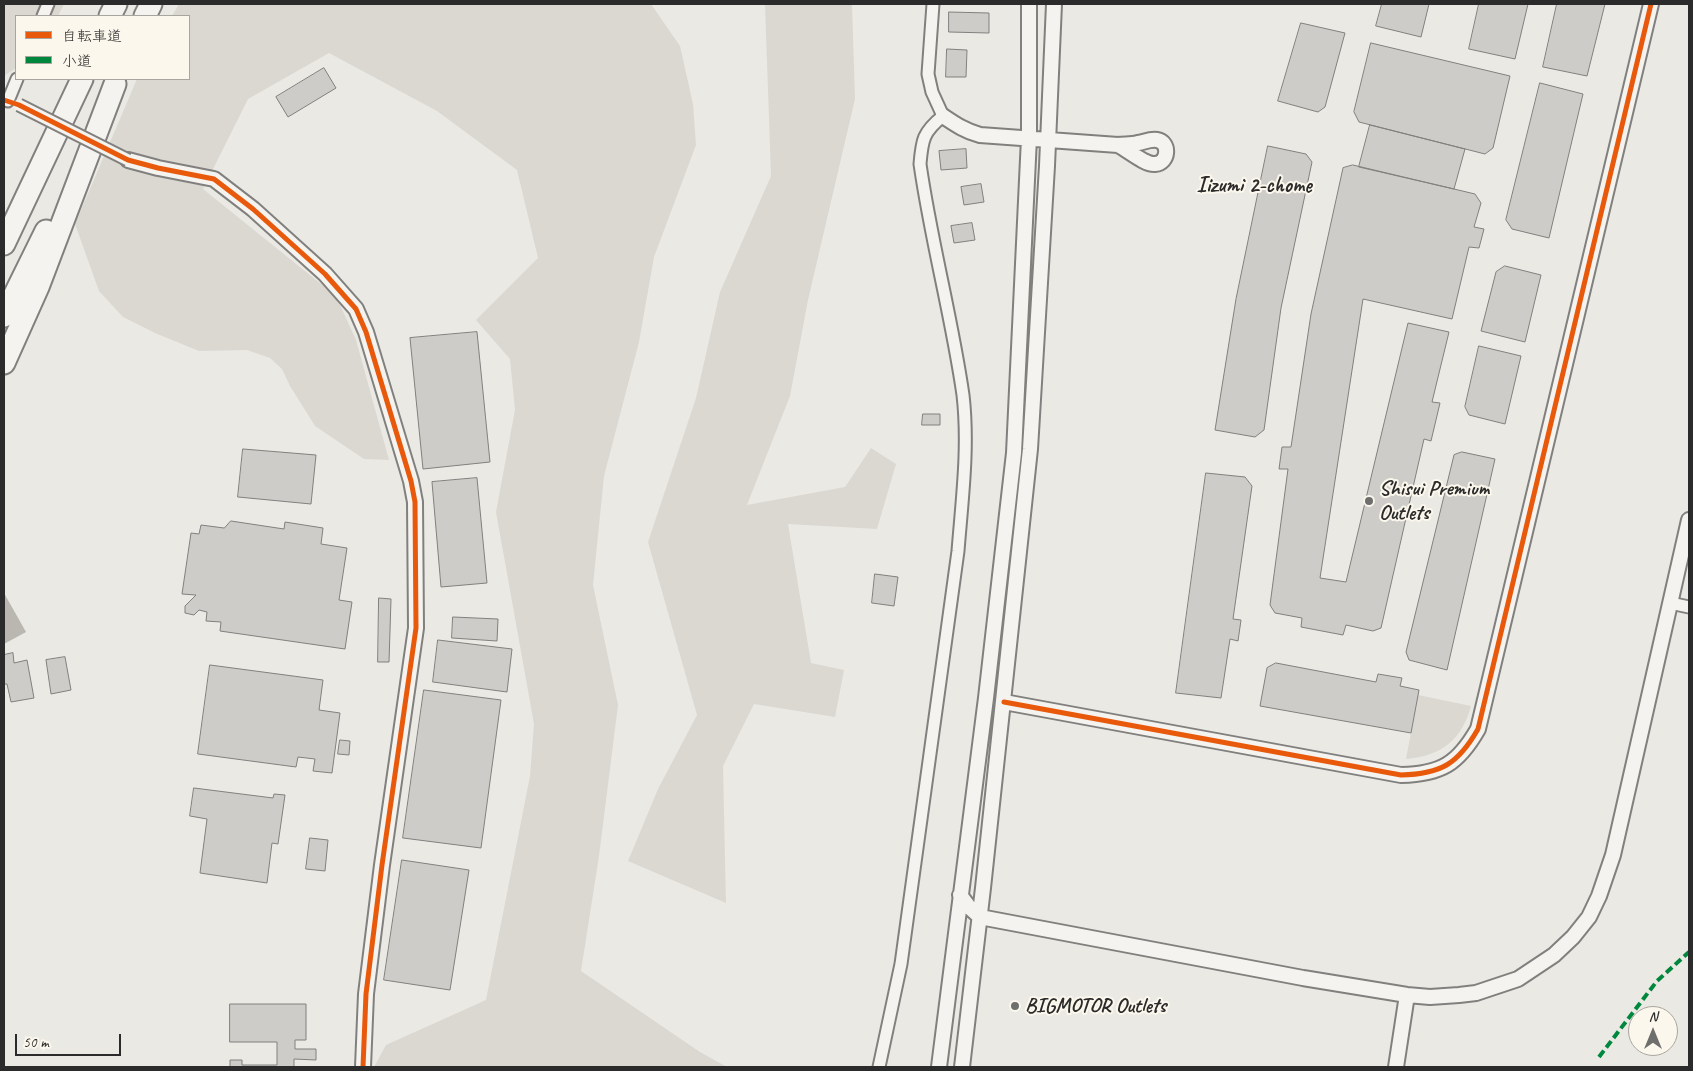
<!DOCTYPE html>
<meta charset="utf-8">
<style>
body{margin:0}
#map{position:relative;width:1693px;height:1071px;overflow:hidden;background:#eae9e4;font-family:Caveat,"Klee One",sans-serif}
canvas{display:block}
.frame{position:absolute;inset:0;border:5px solid #2b2b2b;pointer-events:none}
.legend{position:absolute;left:15px;top:15px;width:175px;height:65px;box-sizing:border-box;background:#fbf7ec;border:1px solid #a8a59f;margin:0;padding:6px 9px;list-style:none;font-size:15px;color:#2b2b2b}
.legend li{display:flex;align-items:center;gap:10px;height:25px}
.legend b{width:25px;border:1px solid #a8a59f}
.north{position:absolute;left:1628px;top:1006px;width:50px;height:50px;box-sizing:border-box;background:#fbf7ec;border:1px solid #a8a59f;border-radius:50%;rotate:0deg;font-size:14px;font-weight:700;line-height:20px;text-align:center;color:#2b2b2b}
.north::after{content:'';display:block;margin:auto;width:18px;height:22px;background:#6e6e6c;clip-path:polygon(50% 0,100% 100%,50% 72%,0 100%)}
.scale{position:absolute;left:15px;top:1034px;width:106px;height:22px;box-sizing:border-box;border:2px solid #2b2b2b;border-top:0;padding-left:6px;font-size:15px;line-height:18px;white-space:nowrap;color:#2b2b2b;-webkit-text-stroke:4px #fbf7ec;paint-order:stroke}
</style>
<div id="map">
<canvas width="1693" height="1071"></canvas>
<div class="frame"></div>
<ul class="legend">
<li><b style="height:6px;background:#e8590c"></b>自転車道</li>
<li><b style="height:6px;background:#00873e"></b>小道</li>
</ul>
<div class="north">N</div>
<div class="scale">50 m</div>
</div>
<script>
const g = document.querySelector('canvas').getContext('2d');
g.lineJoin = 'round';
function fillPath(path, color) { g.fillStyle = color; g.fill(path, 'evenodd'); }
function stroke(path, color, width, dash) { g.strokeStyle = color; g.lineWidth = width; g.lineCap = dash ? 'butt' : 'round'; g.setLineDash(dash || []); g.stroke(path); }
function drawText(font, color, halo, rows, align = 'center') {
  g.font = font + ' Caveat,sans-serif'; g.lineWidth = 4; g.setLineDash([]); g.textBaseline = 'middle'; g.strokeStyle = halo; g.fillStyle = color; for (const [text, x, y, turn = 0] of rows) {
    g.save(); g.translate(x, y); g.rotate((+turn || 0) * Math.PI / 180); g.textAlign = isNaN(turn) ? turn : align; if (halo) g.strokeText(text, 0, 0); g.fillText(text, 0, 0); g.restore();
  }
}
fillPath(new Path2D(`
 M4,4H64L58,16H16V68L4,76Z
 M179,4H651L680,46L693,104L696,145L654,257L639,342L604,476L593,585L618,705L599,856L581,971L700,1052L727,1067H374L386,1045L486,1000L530,776L534,724L496,512L515,410L510,359L476,320L538,258L517,170L437,111L329,53L248,99L203,189L336,296L356,340L389,460L364,459L315,426L290,386L282,369L270,358L247,350L199,351L155,333L123,317L99,291L75,224L137,79H189V16H172Z
 M765,4H852L855,99L808,300L790,396L747,505L845,487L871,448L896,464L877,529L788,524L811,663L844,670L835,717L754,704L723,766L726,903L628,861L658,789L697,715L648,542L696,398L720,292L771,176Z
 M1418,695L1471,706C1462,740 1441,756 1406,759Z`), '#dbd8d1');
fillPath(new Path2D(`
 M4,593L26,632L4,644Z`), '#b9b7b0');
const building = new Path2D(`
 M1382,4H1429L1421,37L1376,26Z
 M1479,4H1528L1515,59L1469,49Z
 M1557,4H1605L1587,76L1543,67Z
 M949,12L989,13V33L949,32Z
 M1301,23L1345,33L1325,107L1318,112L1278,101Z
 M1371,43L1510,76L1493,148L1485,154L1359,122L1354,112Z
 M947,49L967,50L966,77H946Z
 M324,68L336,88L288,117L276,97Z
 M1540,83L1583,94L1549,238L1512,229L1506,220Z
 M1370,125L1465,149L1454,189L1359,167Z
 M1268,146L1306,154L1312,162L1281,308L1264,430L1255,437L1215,430L1236,299Z
 M966,149L967,168L941,170L939,151Z
 M1353,165L1475,194L1481,203L1474,227L1484,229L1479,248L1469,247L1452,319L1363,299L1320,578L1346,582L1408,323L1449,332L1432,402L1440,403L1431,441L1424,439L1381,628L1373,631L1346,625L1343,635L1301,627L1302,618L1275,613L1270,605L1288,469H1279L1282,447H1291L1311,314L1343,168Z
 M981,184L984,202L964,205L961,187Z
 M972,223L975,240L954,243L951,226Z
 M1505,266L1541,275L1525,342L1481,331L1496,272Z
 M477,332L490,462L423,469L410,338Z
 M1479,346L1521,356L1505,424L1469,415L1465,407Z
 M923,414H940V425H922Z
 M243,449L316,455L311,504L238,497Z
 M1462,452L1495,459L1447,670L1409,660L1406,652L1454,455Z
 M1206,473L1245,477L1252,486L1233,619L1241,620L1238,641L1230,639L1221,698L1176,693Z
 M477,478L487,583L441,587L432,482Z
 M231,521L284,529L285,522L323,528L321,544L347,548L339,600L352,602L345,649L220,631L221,622L206,621L207,612L199,610L194,615L185,613V606L196,595L182,594L191,533L199,534L201,525L224,528Z
 M875,574L898,577L894,606L872,603Z
 M379,598L391,599L389,662H378Z
 M453,617L498,619L497,641L452,638Z
 M438,640L512,649L507,692L433,682Z
 M13,653L14,663L27,660L34,698L11,702L7,684H4V655Z
 M65,657L71,690L51,694L46,660Z
 M1276,663L1376,682L1378,674L1402,678L1400,686L1419,690L1411,733L1260,706L1267,668Z
 M210,665L323,680L319,710L340,713L332,773L313,771L315,759L298,757L296,767L198,754Z
 M424,690L501,700L481,848L403,838Z
 M340,740L350,741L349,755L338,754Z
 M194,788L273,798L274,794L285,795L278,844L272,843L267,883L200,873L207,819L190,816Z
 M310,838L328,840L325,871L306,869Z
 M402,860L469,870L450,990L384,980Z
 M230,1004H306V1040H295V1049H316V1060L294,1059V1067H230V1060H242V1065H277V1042H230Z`);
fillPath(building, '#cdccc8');
stroke(building, '#81807e', 1);
const minor = new Path2D(`
 M43,16L48,4
 M8,101L17,79
 M1670,603L1689,607
 M879,1067L901,964L958,551C962,500 969,447 963,395C952,318 931,241 920,164C922,140 923,132 943,116L932,92L928,74L933,4`);
const tertiary = new Path2D(`
 M943,116C955,124 965,131 980,135L1118,145C1124,144 1131,145 1138,143C1144,142 1150,139 1157,140C1170,142 1169,163 1155,164C1145,165 1128,150 1118,145
 M128,160L158,168L214,179L253,209L325,274L356,309L366,332L411,481L415,502L416,628L382,865L366,994L363,1067
 M1004,702L1401,775C1441,774 1458,764 1478,729L1651,4
 M960,895L969,907L980,917L1303,978L1407,995L1430,997L1459,995L1476,993L1518,979L1554,955L1573,937L1589,917L1599,896L1613,855L1689,520
 M939,1067L986,698L1014,453L1029,138V4
 M962,1067L983,888L1030,449L1047,166L1054,4
 M1396,1067L1407,995`);
const motorway = new Path2D(`
 M110,16L116,4
 M145,16L151,4
 M4,244L82,79
 M4,316L46,231
 M4,363L38,287L115,84`);
stroke(minor, '#81807e', 15);
stroke(tertiary, '#81807e', 18);
stroke(motorway, '#81807e', 25);
stroke(minor, '#f4f3ef', 11);
stroke(tertiary, '#f4f3ef', 14);
stroke(motorway, '#f4f3ef', 21);
const minorBridge = new Path2D(`
 M19,105L128,160`);
stroke(minorBridge, '#81807e', 15, []);
stroke(minorBridge, '#f4f3ef', 11);
stroke(new Path2D(`
 M1599,1057L1657,981L1689,952`), '#00873e', 4, [8, 4]);
stroke(new Path2D(`
 M4,100L19,105L128,160L158,168L214,179L253,209L325,274L356,309L366,332L411,481L415,502L416,628L382,865L366,994L363,1067
 M1004,702L1401,775C1441,774 1458,764 1478,729L1651,4`), '#e8590c', 5);
for (const [x, y, r, color] of [
 [1369,501,5,"#6e6e6c"],
 [1015,1006,5,"#6e6e6c"]
]) { const dot = new Path2D(); dot.arc(x, y, r, 0, 2 * Math.PI); g.fillStyle = color; g.fill(dot); stroke(dot, '#fbf7ec', 2); }
drawText('bold 21px', '#2b2b2b', '#fbf7ec', [
 ["Shisui Premium",1379,489],
 ["Outlets",1379,513],
 ["BIGMOTOR Outlets",1025,1006]
], 'left');
drawText('bold 22px', '#2b2b2b', '#fbf7ec', [
 ["Iizumi 2-chome",1254,186]
]);
</script>
